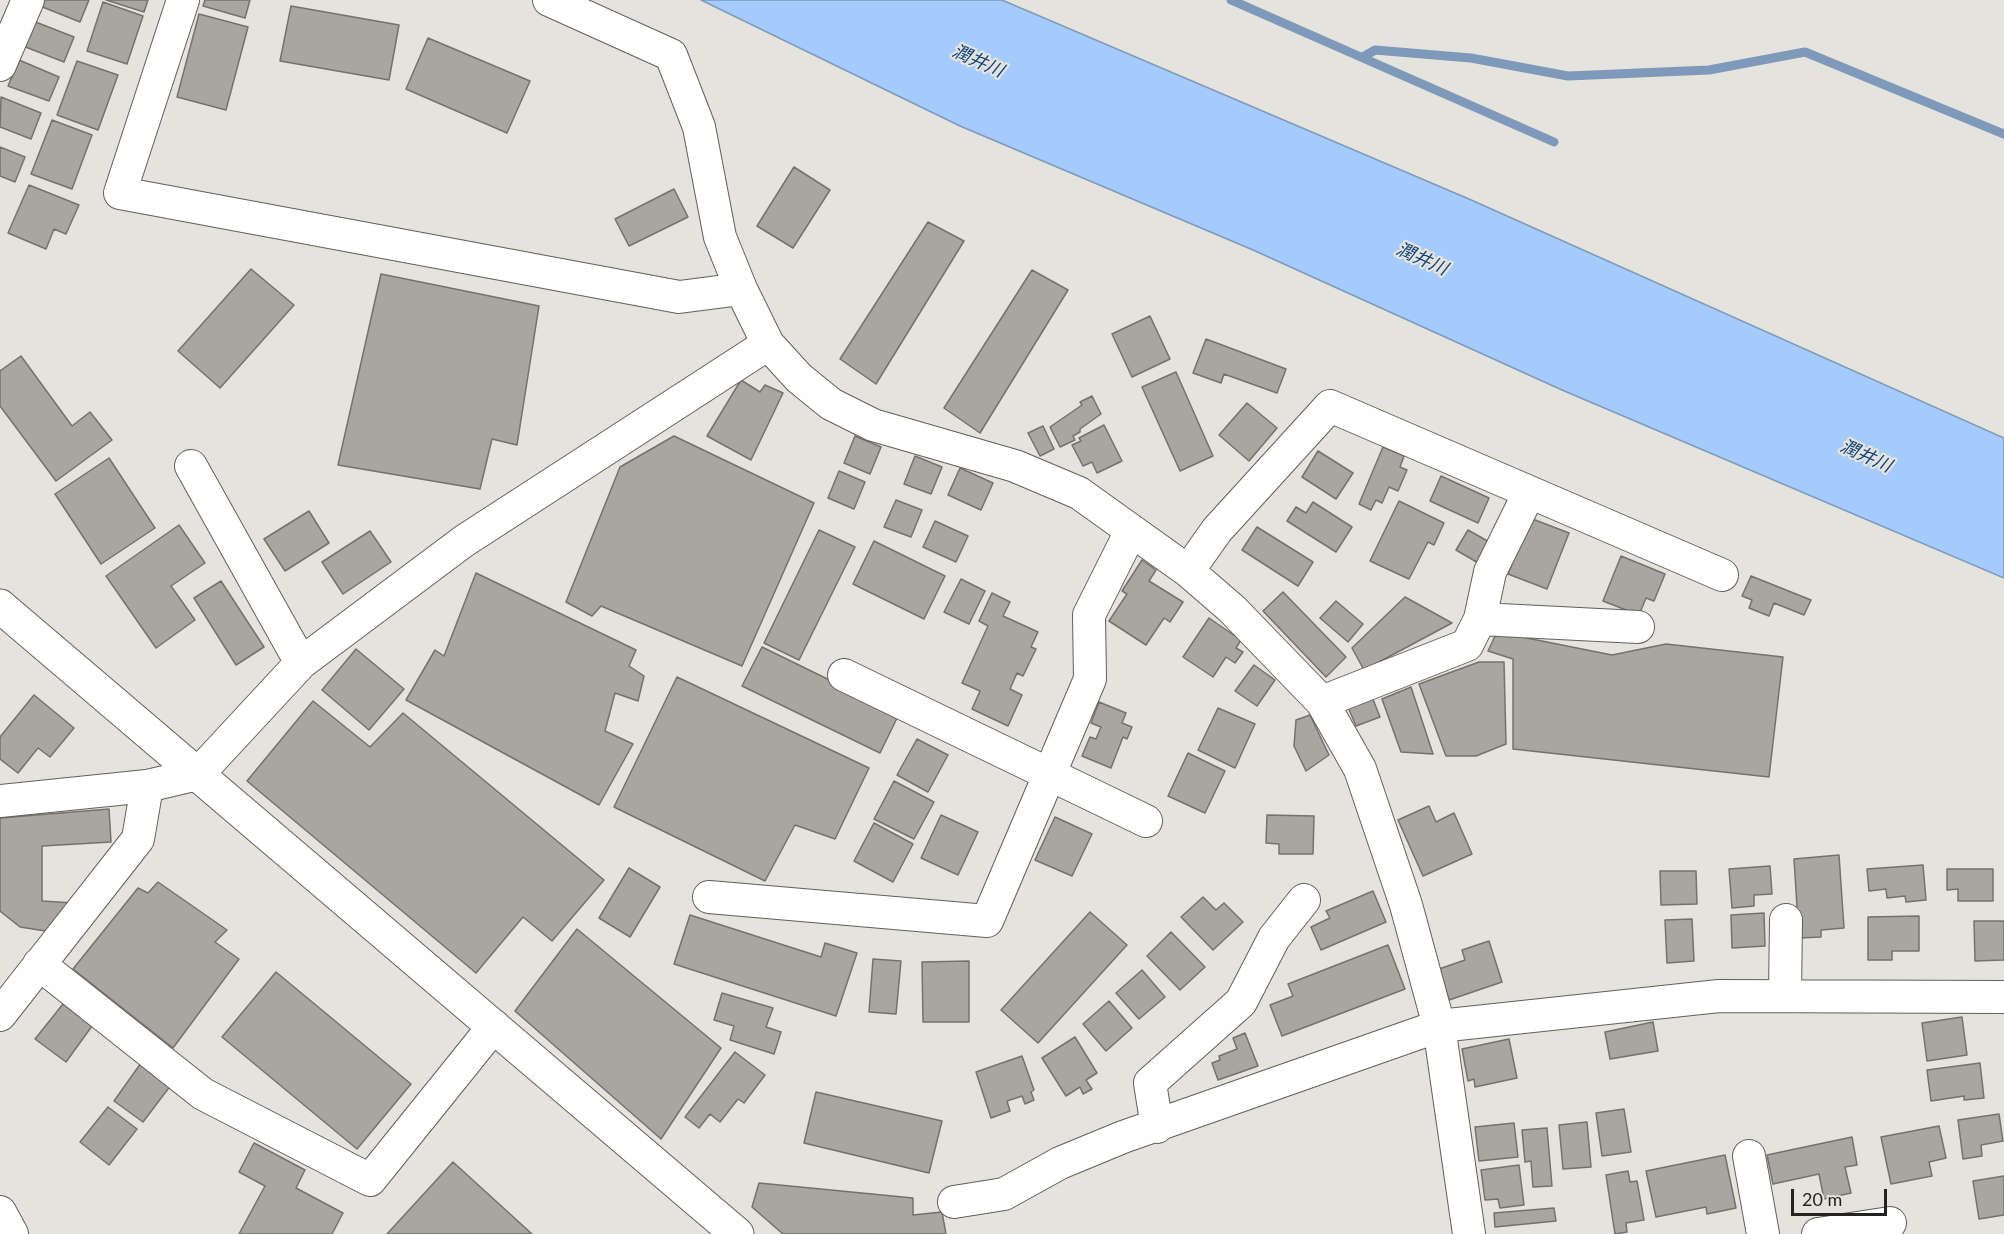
<!DOCTYPE html>
<meta charset="utf-8">
<style>
body{margin:0}
#map{position:relative;width:2004px;height:1234px;overflow:hidden;background:#e5e3dd;font-family:Lato,sans-serif}
canvas{display:block}
.scale{position:absolute;left:1791px;top:1189px;width:96px;height:27px;box-sizing:border-box;border:3px solid #242321;border-top:0;padding-left:8px;font-size:18px;line-height:21px;white-space:nowrap;color:#242321;-webkit-text-stroke:4px #e5e3dd;paint-order:stroke}
</style>
<div id="map">
<canvas width="2004" height="1234"></canvas>
<div class="scale">20 m</div>
</div>
<script>
const g = document.querySelector('canvas').getContext('2d');
g.lineJoin = 'round';
function fillPath(path, color) { g.fillStyle = color; g.fill(path, 'evenodd'); }
function stroke(path, color, width, dash) { g.strokeStyle = color; g.lineWidth = width; g.lineCap = dash ? 'butt' : 'round'; g.setLineDash(dash || []); g.stroke(path); }
function drawText(font, color, halo, rows, align = 'center') {
  g.font = font + ' Lato,"Noto Sans JP",sans-serif'; g.lineWidth = 4.5; g.setLineDash([]); g.textBaseline = 'middle'; g.strokeStyle = halo; g.fillStyle = color; for (const [text, x, y, turn = 0] of rows) {
    g.save(); g.translate(x, y); g.rotate((+turn || 0) * Math.PI / 180); g.textAlign = isNaN(turn) ? turn : align; if (halo) g.strokeText(text, 0, 0); g.fillText(text, 0, 0); g.restore();
  }
}
const water = new Path2D(`
 M701,0H1002L1469,199L2004,438V578L1562,390L1253,250L960,126Z`);
fillPath(water, '#a4cbfb');
stroke(water, '#7e99ba', 1.5);
stroke(new Path2D(`
 M1231,0L1554,142
 M1363,57L1375,50L1471,58L1568,76L1709,70L1805,52L2004,134`), '#7e99ba', 9);
const building = new Path2D(`
 M42,0H89L80,22L40,6Z
 M106,0H148L144,12Z
 M205,0H250L245,18L203,6Z
 M103,2L143,16L127,64L87,51Z
 M291,6L399,25L389,80L280,61Z
 M199,14L248,27L226,110L177,97Z
 M33,21L74,37L64,62L23,46Z
 M428,38L530,81L507,133L406,89Z
 M19,60L59,77L49,101L8,86Z
 M77,61L118,75L98,130L57,115Z
 M1,97L41,113L31,139L0,127Z
 M52,120L92,135L72,189L31,174Z
 M0,147L25,157L15,182L0,176Z
 M794,167L830,190L793,248L757,226Z
 M29,185L79,205L66,234L54,229L46,249L8,233Z
 M674,189L688,217L629,246L615,219Z
 M928,222L964,241L876,384L840,359Z
 M251,269L294,305L220,388L178,351Z
 M1032,270L1068,290L980,433L944,408Z
 M381,274L539,306L517,445L492,439L480,489L338,465Z
 M1150,316L1170,359L1132,377L1112,334Z
 M1206,339L1286,369L1277,393L1224,374L1221,383L1193,373Z
 M21,356L72,426L90,412L112,440L56,481L0,406V371Z
 M1176,372L1213,456L1180,471L1142,387Z
 M741,380L760,392L765,385L783,393L751,460L707,436Z
 M1092,396L1101,414L1080,429V432L1073,436L1075,440L1060,447L1050,427L1082,405L1080,402Z
 M1247,403L1277,428L1249,461L1219,435Z
 M1104,425L1122,461L1097,473L1092,462L1083,466L1072,445L1081,441L1079,438Z
 M1043,426L1054,449L1040,456L1028,433Z
 M674,436L814,503L742,666L601,606L592,616L566,602L620,467Z
 M855,436L881,447L870,474L844,463Z
 M1383,447L1404,456L1400,467L1407,470L1398,491L1389,487L1382,503L1376,500L1371,510L1359,504Z
 M1318,451L1353,473L1336,499L1302,477Z
 M915,456L942,467L931,494L904,484Z
 M109,458L155,528L101,564L55,494Z
 M960,468L993,483L981,510L948,495Z
 M839,471L865,482L854,509L828,498Z
 M1441,476L1489,498L1478,523L1430,501Z
 M896,500L922,510L911,537L884,527Z
 M1399,501L1444,523L1434,545L1428,542L1409,579L1370,561Z
 M1313,502L1352,527L1336,552L1287,521L1296,507L1306,513Z
 M309,511L329,543L285,571L264,539Z
 M1530,518L1569,533L1547,589L1508,574Z
 M935,521L968,536L956,562L923,547Z
 M179,525L205,563L171,586L195,620L156,648L106,576Z
 M1257,527L1313,562L1298,586L1242,550Z
 M819,530L855,547L799,660L764,643Z
 M1468,530L1491,543L1480,564L1456,550Z
 M370,531L391,562L343,594L322,562Z
 M874,541L945,576L924,619L853,584Z
 M1621,556L1665,574L1654,601L1646,598L1639,615L1603,601Z
 M1142,560L1156,570L1149,581L1183,602L1170,622L1164,618L1146,645L1109,621L1127,594L1122,591Z
 M476,573L636,650L629,666L644,676L638,701L615,693L605,731L633,744L599,805L406,700L435,650L444,656Z
 M1751,576L1811,600L1804,615L1774,603L1769,616L1749,608L1752,600L1742,596Z
 M961,579L985,591L969,624L944,612Z
 M221,581L264,647L236,665L194,598Z
 M1283,592L1346,657L1326,677L1263,611Z
 M992,593L1010,602L1003,616L1038,632L1031,647L1036,649L1023,676L1017,673L1010,689L1022,695L1008,726L972,709L980,691L962,683L988,626L979,621Z
 M1405,597L1452,623L1364,670L1352,648Z
 M1336,601L1363,624L1348,642L1320,618Z
 M1209,618L1241,640L1236,648L1243,652L1235,663L1226,657L1213,677L1183,657Z
 M1497,632L1612,655L1666,644L1783,657L1769,777L1513,749V659L1488,651Z
 M762,647L899,714L880,753L742,686Z
 M356,649L404,689L369,730L322,690Z
 M1479,662H1504L1506,744L1476,756H1446L1419,684Z
 M1254,665L1275,680L1257,706L1235,691Z
 M677,677L869,768L835,839L795,825L765,881L614,807Z
 M1411,687L1433,754L1401,752L1382,699Z
 M34,695L74,728L50,757L38,748L18,773L0,759V737Z
 M1372,697L1380,717L1356,726L1348,707Z
 M313,701L370,747L403,713L604,880L552,941L523,917L476,973L247,781Z
 M1099,702L1126,713L1122,723L1132,727L1127,739L1123,737L1111,768L1082,756L1090,737L1096,739L1101,727L1091,723Z
 M1218,708L1255,724L1235,768L1198,750Z
 M1310,715L1329,755L1306,771L1294,746L1296,720Z
 M917,739L948,755L928,792L897,775Z
 M1188,753L1225,771L1205,813L1168,796Z
 M894,781L934,802L914,839L874,819Z
 M1429,806L1436,822L1454,813L1472,854L1423,876L1398,820Z
 M109,809L111,842L42,846V901L74,903L52,932L20,927L0,911V818Z
 M941,815L978,832L958,875L921,858Z
 M1267,815L1314,816L1313,854H1279V844L1266,843Z
 M1055,817L1092,834L1072,876L1035,860Z
 M874,823L913,844L893,882L854,861Z
 M1839,855L1844,928L1821,930V937L1799,938L1794,859Z
 M1923,865L1926,900L1906,902L1905,896L1887,898L1886,889L1869,891L1867,869Z
 M1770,866L1772,894L1754,895V906L1732,908L1729,869Z
 M629,868L660,887L630,937L599,918Z
 M1947,869H1993V901H1958V889L1947,890Z
 M1660,871H1696L1697,904L1661,905Z
 M158,882L227,930L215,942L239,959L173,1048L73,969L138,888L148,893Z
 M1373,891L1386,922L1321,950L1311,927L1330,918L1326,911Z
 M1203,897L1216,910L1224,903L1243,922L1213,950L1181,917Z
 M1090,912L1127,945L1038,1043L1001,1010Z
 M1764,913L1765,946L1732,948L1731,915Z
 M690,915L821,957L825,943L857,953L836,1016L674,964Z
 M1919,916V951H1892V960H1868V917Z
 M1692,919L1694,961L1667,963L1665,920Z
 M1974,921H2004V960L1975,961Z
 M577,929L721,1048L661,1139L515,1011Z
 M1171,932L1205,967L1180,990L1147,956Z
 M1489,941L1502,982L1449,1000L1439,969L1465,960L1462,950Z
 M1388,945L1405,989L1282,1036L1270,1005L1293,996L1288,984Z
 M873,959L901,961L896,1014L869,1012Z
 M969,961V1022H923L922,962Z
 M1142,970L1165,997L1139,1019L1116,993Z
 M276,972L411,1084L357,1149L222,1037Z
 M722,993L773,1008L766,1027L781,1032L774,1054L730,1040L734,1026L714,1020Z
 M1109,1001L1132,1028L1106,1051L1083,1024Z
 M63,1004L92,1026L66,1062L35,1039Z
 M1962,1017L1967,1055L1927,1061L1922,1023Z
 M1653,1022L1658,1051L1610,1059L1605,1032Z
 M1245,1033L1258,1066L1218,1080L1212,1063L1220,1060L1219,1056L1237,1049L1233,1038Z
 M1075,1037L1097,1073L1086,1080L1092,1089L1083,1094L1080,1087L1066,1096L1042,1058Z
 M1509,1039L1517,1078L1475,1087L1474,1079L1468,1081L1462,1049Z
 M735,1052L765,1075L744,1103L738,1099L720,1122L710,1114L699,1128L685,1117Z
 M1022,1056L1034,1090L1031,1092L1034,1100L1025,1104L1022,1096L1007,1101L1010,1111L991,1118L976,1072Z
 M141,1063L171,1085L143,1122L114,1101Z
 M1980,1063L1984,1098L1964,1100V1096L1931,1101L1927,1070Z
 M816,1092L942,1121L929,1173L804,1143Z
 M108,1107L137,1129L109,1165L80,1142Z
 M1624,1109L1631,1152L1602,1156L1596,1113Z
 M1999,1114L2003,1141L1981,1145L1982,1156L1963,1159L1958,1120Z
 M1587,1122L1591,1167L1563,1169L1559,1125Z
 M1514,1123L1518,1157L1479,1161L1475,1127Z
 M1939,1126L1946,1158L1929,1162L1932,1176L1891,1184L1881,1137Z
 M1547,1128L1552,1186L1533,1187L1531,1161L1525,1162L1522,1130Z
 M1852,1137L1857,1165L1845,1167L1851,1193L1824,1199L1819,1174L1773,1184L1767,1155Z
 M254,1143L305,1170L296,1188L343,1213L332,1234H239L265,1186L239,1172Z
 M1725,1155L1736,1208L1707,1214L1706,1207L1656,1217L1646,1171Z
 M453,1162L532,1234H387Z
 M1519,1165L1524,1205L1500,1208L1498,1199L1485,1200L1481,1170Z
 M1628,1171L1630,1182L1637,1181L1644,1220L1626,1223L1627,1232L1615,1234L1606,1175Z
 M2004,1176V1215L1979,1219L1973,1181Z
 M759,1183L913,1198V1215L942,1212L946,1234H783L752,1207Z
 M1554,1208L1556,1221L1495,1227L1494,1213Z`);
fillPath(building, '#a9a5a1');
stroke(building, '#75716e', 1.5);
const street = new Path2D(`
 M183,0L120,193L679,297L741,289
 M549,0L671,55L699,127L720,237L741,289L768,344L799,378L831,404L873,425L1015,466L1079,493L1188,571L1232,609L1322,702L1360,769L1406,905L1439,1026L1469,1234
 M0,65L28,0
 M191,466L301,663
 M1188,571L1217,530L1330,406L1722,575
 M1480,619L1638,627
 M844,675L1146,821
 M1322,702L1467,645L1480,619L1490,572L1529,493
 M0,801L147,786L198,774L301,663L464,541L768,344
 M709,897L987,921L1090,679L1089,615L1131,531
 M39,964L203,1094L370,1180L494,1026
 M1785,994L1786,920
 M0,1015L138,839L147,786
 M1157,1127L1150,1083L1241,1002L1274,938L1304,900
 M1749,1156L1763,1234
 M954,1202L1004,1194L1060,1163L1123,1137L1439,1026L1719,996L2004,997
 M0,1212L12,1234
 M1818,1234L1890,1223`);
const secondary = new Path2D(`
 M0,606L737,1234`);
stroke(street, '#615f5b', 34);
stroke(secondary, '#615f5b', 35);
stroke(street, '#fff', 32);
stroke(secondary, '#fff', 33);
drawText('italic 18px', '#0e437b', '#e5e3dd', [
 ["潤井川",978,61,24],
 ["潤井川",1422,259,24],
 ["潤井川",1866,456,24]
]);
</script>
